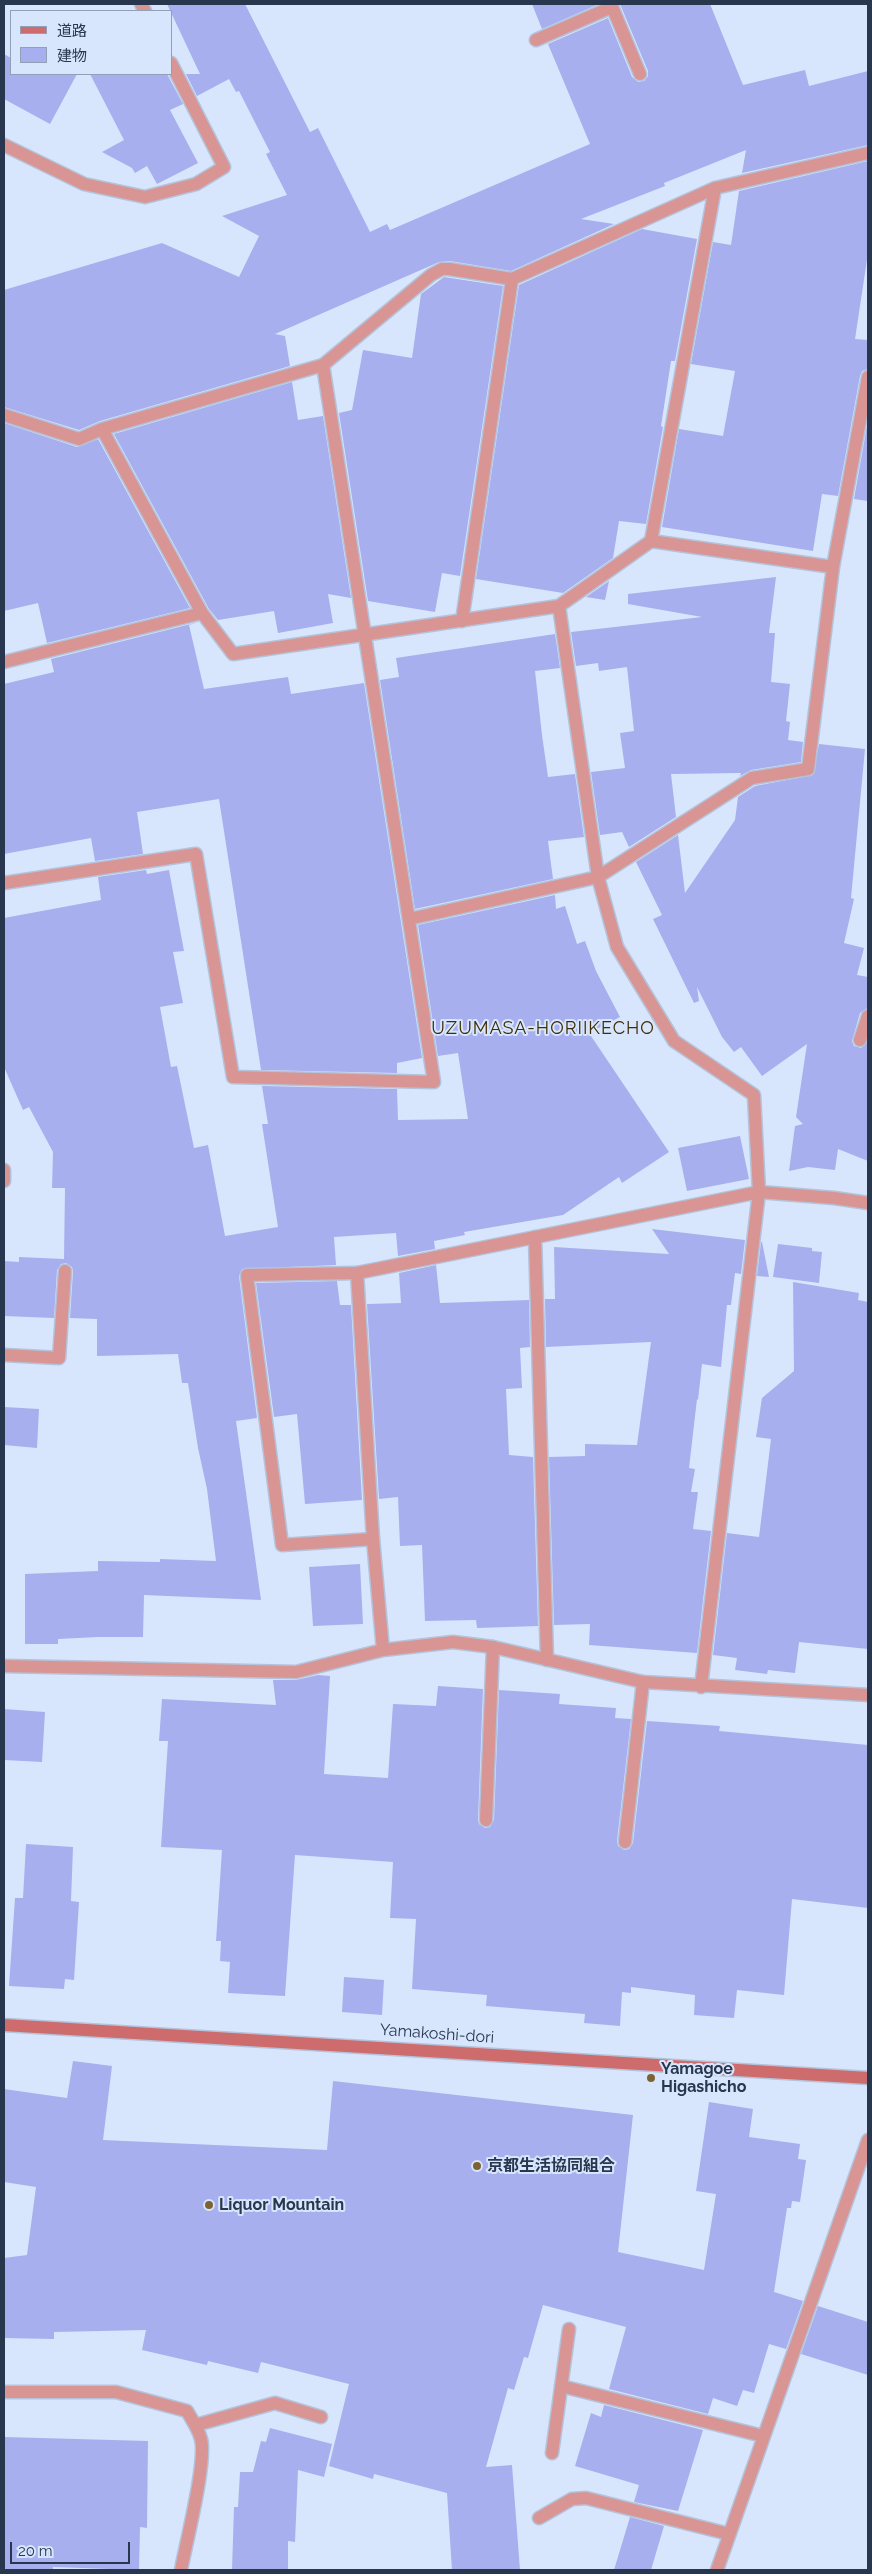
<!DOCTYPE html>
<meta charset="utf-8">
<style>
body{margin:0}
#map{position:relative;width:872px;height:2574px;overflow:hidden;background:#d7e6fd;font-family:Raleway,"Noto Sans JP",sans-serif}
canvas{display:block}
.frame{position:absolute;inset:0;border:5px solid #29374e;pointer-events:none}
.legend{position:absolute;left:10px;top:10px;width:162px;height:65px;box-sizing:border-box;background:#d7e6fd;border:1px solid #91a0b7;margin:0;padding:6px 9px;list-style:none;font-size:15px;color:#29374e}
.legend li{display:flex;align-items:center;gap:10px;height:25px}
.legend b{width:25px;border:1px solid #91a0b7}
.scale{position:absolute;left:10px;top:2542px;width:120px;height:22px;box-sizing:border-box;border:2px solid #29374e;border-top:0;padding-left:6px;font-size:15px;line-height:18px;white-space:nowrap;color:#29374e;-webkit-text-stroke:4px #d7e6fd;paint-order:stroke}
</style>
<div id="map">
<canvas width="872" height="2574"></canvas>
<div class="frame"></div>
<ul class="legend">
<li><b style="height:6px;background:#cd6b6d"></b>道路</li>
<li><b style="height:14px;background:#a8afee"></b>建物</li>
</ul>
<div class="scale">20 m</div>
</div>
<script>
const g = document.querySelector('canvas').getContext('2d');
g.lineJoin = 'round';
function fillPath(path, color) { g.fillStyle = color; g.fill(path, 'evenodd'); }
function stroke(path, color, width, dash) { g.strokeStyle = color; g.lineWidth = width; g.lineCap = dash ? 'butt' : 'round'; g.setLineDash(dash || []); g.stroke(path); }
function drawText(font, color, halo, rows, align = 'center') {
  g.font = font + ' Raleway,"Noto Sans JP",sans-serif'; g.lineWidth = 4; g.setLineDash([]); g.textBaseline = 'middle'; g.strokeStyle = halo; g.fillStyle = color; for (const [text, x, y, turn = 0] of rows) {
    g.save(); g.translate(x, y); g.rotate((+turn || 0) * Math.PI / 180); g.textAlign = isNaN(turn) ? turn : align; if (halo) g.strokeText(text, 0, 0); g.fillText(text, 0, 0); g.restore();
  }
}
fillPath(new Path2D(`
 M167,4H245L310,132L318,128L370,232L387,224L390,230L590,144L548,44L608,18L632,77L638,82L644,81L648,76V71L620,4H710L743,85L805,70L809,86L868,71V145L742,173L746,150L664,183L665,186L581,219L614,224L511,271L450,261L439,262L275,334L285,336L290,366L100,421L79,430L4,407V290L162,243L239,277L259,236L222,216L287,195L266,154L270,152L239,91L236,92L229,79L197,96L186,74H200Z
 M532,4H599L542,29Z
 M4,54L11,58V74H77L50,124L4,99Z
 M90,74H167L183,104L170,110L198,163L157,184L147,166L135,173L132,168L102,152L124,140Z
 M868,161V253L855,339L868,340V369L862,371L860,376L838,496L822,494L813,551L662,527L679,429L723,436L735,371L691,364L713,242L731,245L739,191Z
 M642,229L697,239L675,361H671L661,426L663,427L646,524L619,521L613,558L563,593L476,579L519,285Z
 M444,277L503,286L460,576L442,573L435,612L368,601L339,413L352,410L363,350L412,358L421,294Z
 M292,382L298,420L323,416L351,598L328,594L333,623L278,633L274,611L218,620L209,609L114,434Z
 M868,420V501L854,499Z
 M4,423L77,447L98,439L190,608L47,643L38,603L4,611Z
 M776,577L769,633H775L771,682L790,684L786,721L790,722L788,740L803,742L801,762L751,770L740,776L741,773L671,774L676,817L629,847L622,832L600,835L591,772L625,768L620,733L634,731L627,667L599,671L598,663L576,666L571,632L702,617L628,604V594Z
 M609,581L605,600L586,597Z
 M199,622L189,625L204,689L288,677L291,694L364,683L422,1058L397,1063V1073L261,1070L219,799L137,812L143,854L95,861L91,838L4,854V684L54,672L51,659Z
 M555,634L560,668L535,671L542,735L548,777L575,774L584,837L548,841L553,879L415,909L380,680L399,677L396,658Z
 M819,744L865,749L851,898L854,899L844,943L864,948L857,975L868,977V1008L860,1013L852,1041L854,1046L861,1048L868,1041V1161L838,1149L835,1170L808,1167L789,1171L795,1126L803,1124L796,1117L807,1044L762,1076L741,1047L734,1052L722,1037L697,987L699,1001L694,1003L653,919L662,915L636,862L678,835L685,893L735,820L738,797L755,786L813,775Z
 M146,870L147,874L169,870L184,951L173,952L183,1003L160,1007L171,1067L177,1066L194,1148L208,1145L225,1236L278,1227L262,1124H268L262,1086L397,1089L398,1120L468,1119L458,1053L438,1056L418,925L555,895L556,909L565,906L577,944L585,941L596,971L620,1017L589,1033L669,1152L622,1183L619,1177L563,1215L464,1232L465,1235L434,1241L435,1249L398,1256L396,1233L334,1237L336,1265L242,1269L239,1276L257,1418L236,1421L261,1600L144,1595L143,1637H98L58,1639V1644H25V1574L98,1571V1561L160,1562V1559L216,1561L207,1489L198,1448L188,1383H182L178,1354L97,1356V1319L70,1318L73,1271L72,1267L66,1263L61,1264L57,1270L54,1318L4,1316V1261L19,1262V1257L64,1259L65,1188H52L53,1152L29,1107L23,1110L4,1067V918L101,900L98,877Z
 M740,1136L749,1179L687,1191L678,1148Z
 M652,1229L745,1240L741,1274L735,1273L731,1305H727L721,1367L702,1364L698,1400L697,1399L689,1468L695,1469L691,1492H698L693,1529L711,1531L697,1653L589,1645L590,1624L554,1625L549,1457L585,1456V1444L637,1445L651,1342L546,1347L545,1299H555L554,1247L669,1254Z
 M761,1242H762L769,1277L757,1276Z
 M778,1244L812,1248V1251L822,1252L819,1283L773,1277Z
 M436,1265L440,1303L529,1300L530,1347L520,1348L522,1388L506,1389L509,1455L533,1457L538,1626L477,1628L476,1620L425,1621L422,1545L400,1546L398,1497L379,1499L367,1304L401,1303L399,1273Z
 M337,1281L340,1305H351L362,1500L305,1504L297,1414L274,1417L256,1283Z
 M793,1282L859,1293L858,1300L868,1302V1649L799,1642L795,1673L768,1670L767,1674L735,1670L737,1658L713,1655L727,1533L759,1537L771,1439L756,1437L762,1398L794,1371Z
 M4,1407L39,1409L37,1448L4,1445Z
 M360,1564L363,1624L313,1626L309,1567Z
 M318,1675L330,1676L324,1774L388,1778L393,1704L436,1706L438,1686L483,1689L478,1820L479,1824L485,1828L490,1827L494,1820L499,1690L560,1694L559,1704L616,1708L615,1718L631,1719L617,1841L618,1846L624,1850L629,1849L633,1843L647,1721L720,1726L719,1731L868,1745V1908L792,1899L784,1995L737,1990L734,2018L694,2015L695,1995L631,1987V1993L622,1992L620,2026L584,2023L585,2014L486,2006L487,1995L412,1989L416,1919L390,1918L393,1862L295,1855L285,1996L228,1993L230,1962L220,1961L221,1941H216L222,1850L161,1847L168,1741H159L162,1699L276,1705L273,1680H296Z
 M4,1709L45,1712L42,1762L4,1760Z
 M26,1844L73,1847L71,1901L79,1902L74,1980L65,1979L64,1989L9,1986L15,1898H23Z
 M344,1977L384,1980L382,2015L342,2012Z
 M73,2061L112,2066L103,2140L327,2150L333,2081L633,2115L618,2252L704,2270L716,2194L696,2191L709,2102L753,2109L749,2137L800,2144L798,2159L806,2160L800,2202L792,2201L791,2208H787L774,2292L803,2301L786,2349L769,2344L754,2393L743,2390L737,2406L713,2398L708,2414L609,2389L626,2327L543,2305L528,2358L524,2357L514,2390L508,2388L486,2467L512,2465L520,2570H452L447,2493L374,2474L373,2479L329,2466L349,2384L261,2362L258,2373L208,2361L207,2365L142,2350L146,2330L54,2332V2339L4,2338V2258L27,2255L36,2187L4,2182V2089L67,2098Z
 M818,2306L868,2322V2375L801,2354Z
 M604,2405L703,2430L678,2511L634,2502L639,2485L575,2466L591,2413L601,2417Z
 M270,2428L332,2444L324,2477L298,2470L295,2542L288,2541V2570H232L234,2507H238L240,2472H253L261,2441L266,2442Z
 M4,2437L148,2441L147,2528L140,2527L139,2570L53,2567V2570H4Z
 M630,2517L664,2526L651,2570H614Z`), '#a8afee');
const lane = new Path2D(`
 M141,4L145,11
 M536,40L612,7
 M4,145L84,184L145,197L196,184L224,167L171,63
 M651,541L833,567
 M462,621L512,279
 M4,883L196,854L233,1077L434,1082L323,365
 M409,919L598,877L752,778L808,769L833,567L868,377
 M860,1040L868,1016
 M4,1170V1181
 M759,1192L834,1198L868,1203
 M535,1237L547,1660
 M357,1273L247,1275L282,1545L373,1539
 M4,1355L59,1358L65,1271
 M486,1820L493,1647
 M625,1842L643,1682
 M196,2425L275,2403L321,2417
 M539,2518L572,2499L586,2498L729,2534`);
const street = new Path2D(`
 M611,4L640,74
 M4,415L79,439L102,429L323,365L431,275L442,269H449L512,279L715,188L868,153
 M102,429L202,613L233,654L559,606L651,541L715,188
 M559,606L598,877L617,947L674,1041L754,1095L759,1192L701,1687
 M4,662L202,613
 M383,1650L373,1539L357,1273L759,1192
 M4,1666L296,1672L383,1650L453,1642L493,1647L643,1682L868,1695
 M561,2386L763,2436
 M4,2392H116L187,2411C192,2420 198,2428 201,2439C207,2461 186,2543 181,2570
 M552,2453L569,2329
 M717,2570L868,2140`);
const secondary = new Path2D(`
 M4,2025L868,2078`);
stroke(lane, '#b4c3da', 15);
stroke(street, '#b4c3da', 15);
stroke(secondary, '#b4c3da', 15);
stroke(lane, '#d99594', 12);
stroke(street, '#d99594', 12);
stroke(secondary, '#cd6b6d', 12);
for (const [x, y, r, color] of [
 [651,2078,5,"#7d6234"],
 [477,2166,5,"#7d6234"],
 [209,2205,5,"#7d6234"]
]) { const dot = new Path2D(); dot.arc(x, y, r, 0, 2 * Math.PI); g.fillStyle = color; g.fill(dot); stroke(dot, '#d7e6fd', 2); }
drawText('16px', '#29374e', '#d7e6fd', [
 ["Yamakoshi-dori",437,2034,4]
]);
drawText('bold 16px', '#29374e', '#d7e6fd', [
 ["Yamagoe",661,2069],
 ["Higashicho",661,2087],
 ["京都生活協同組合",487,2166],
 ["Liquor Mountain",219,2205]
], 'left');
g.letterSpacing = '1px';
drawText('18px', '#402c05', '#d7e6fd', [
 ["UZUMASA-HORIIKECHO",543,1029]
]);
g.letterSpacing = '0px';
</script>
